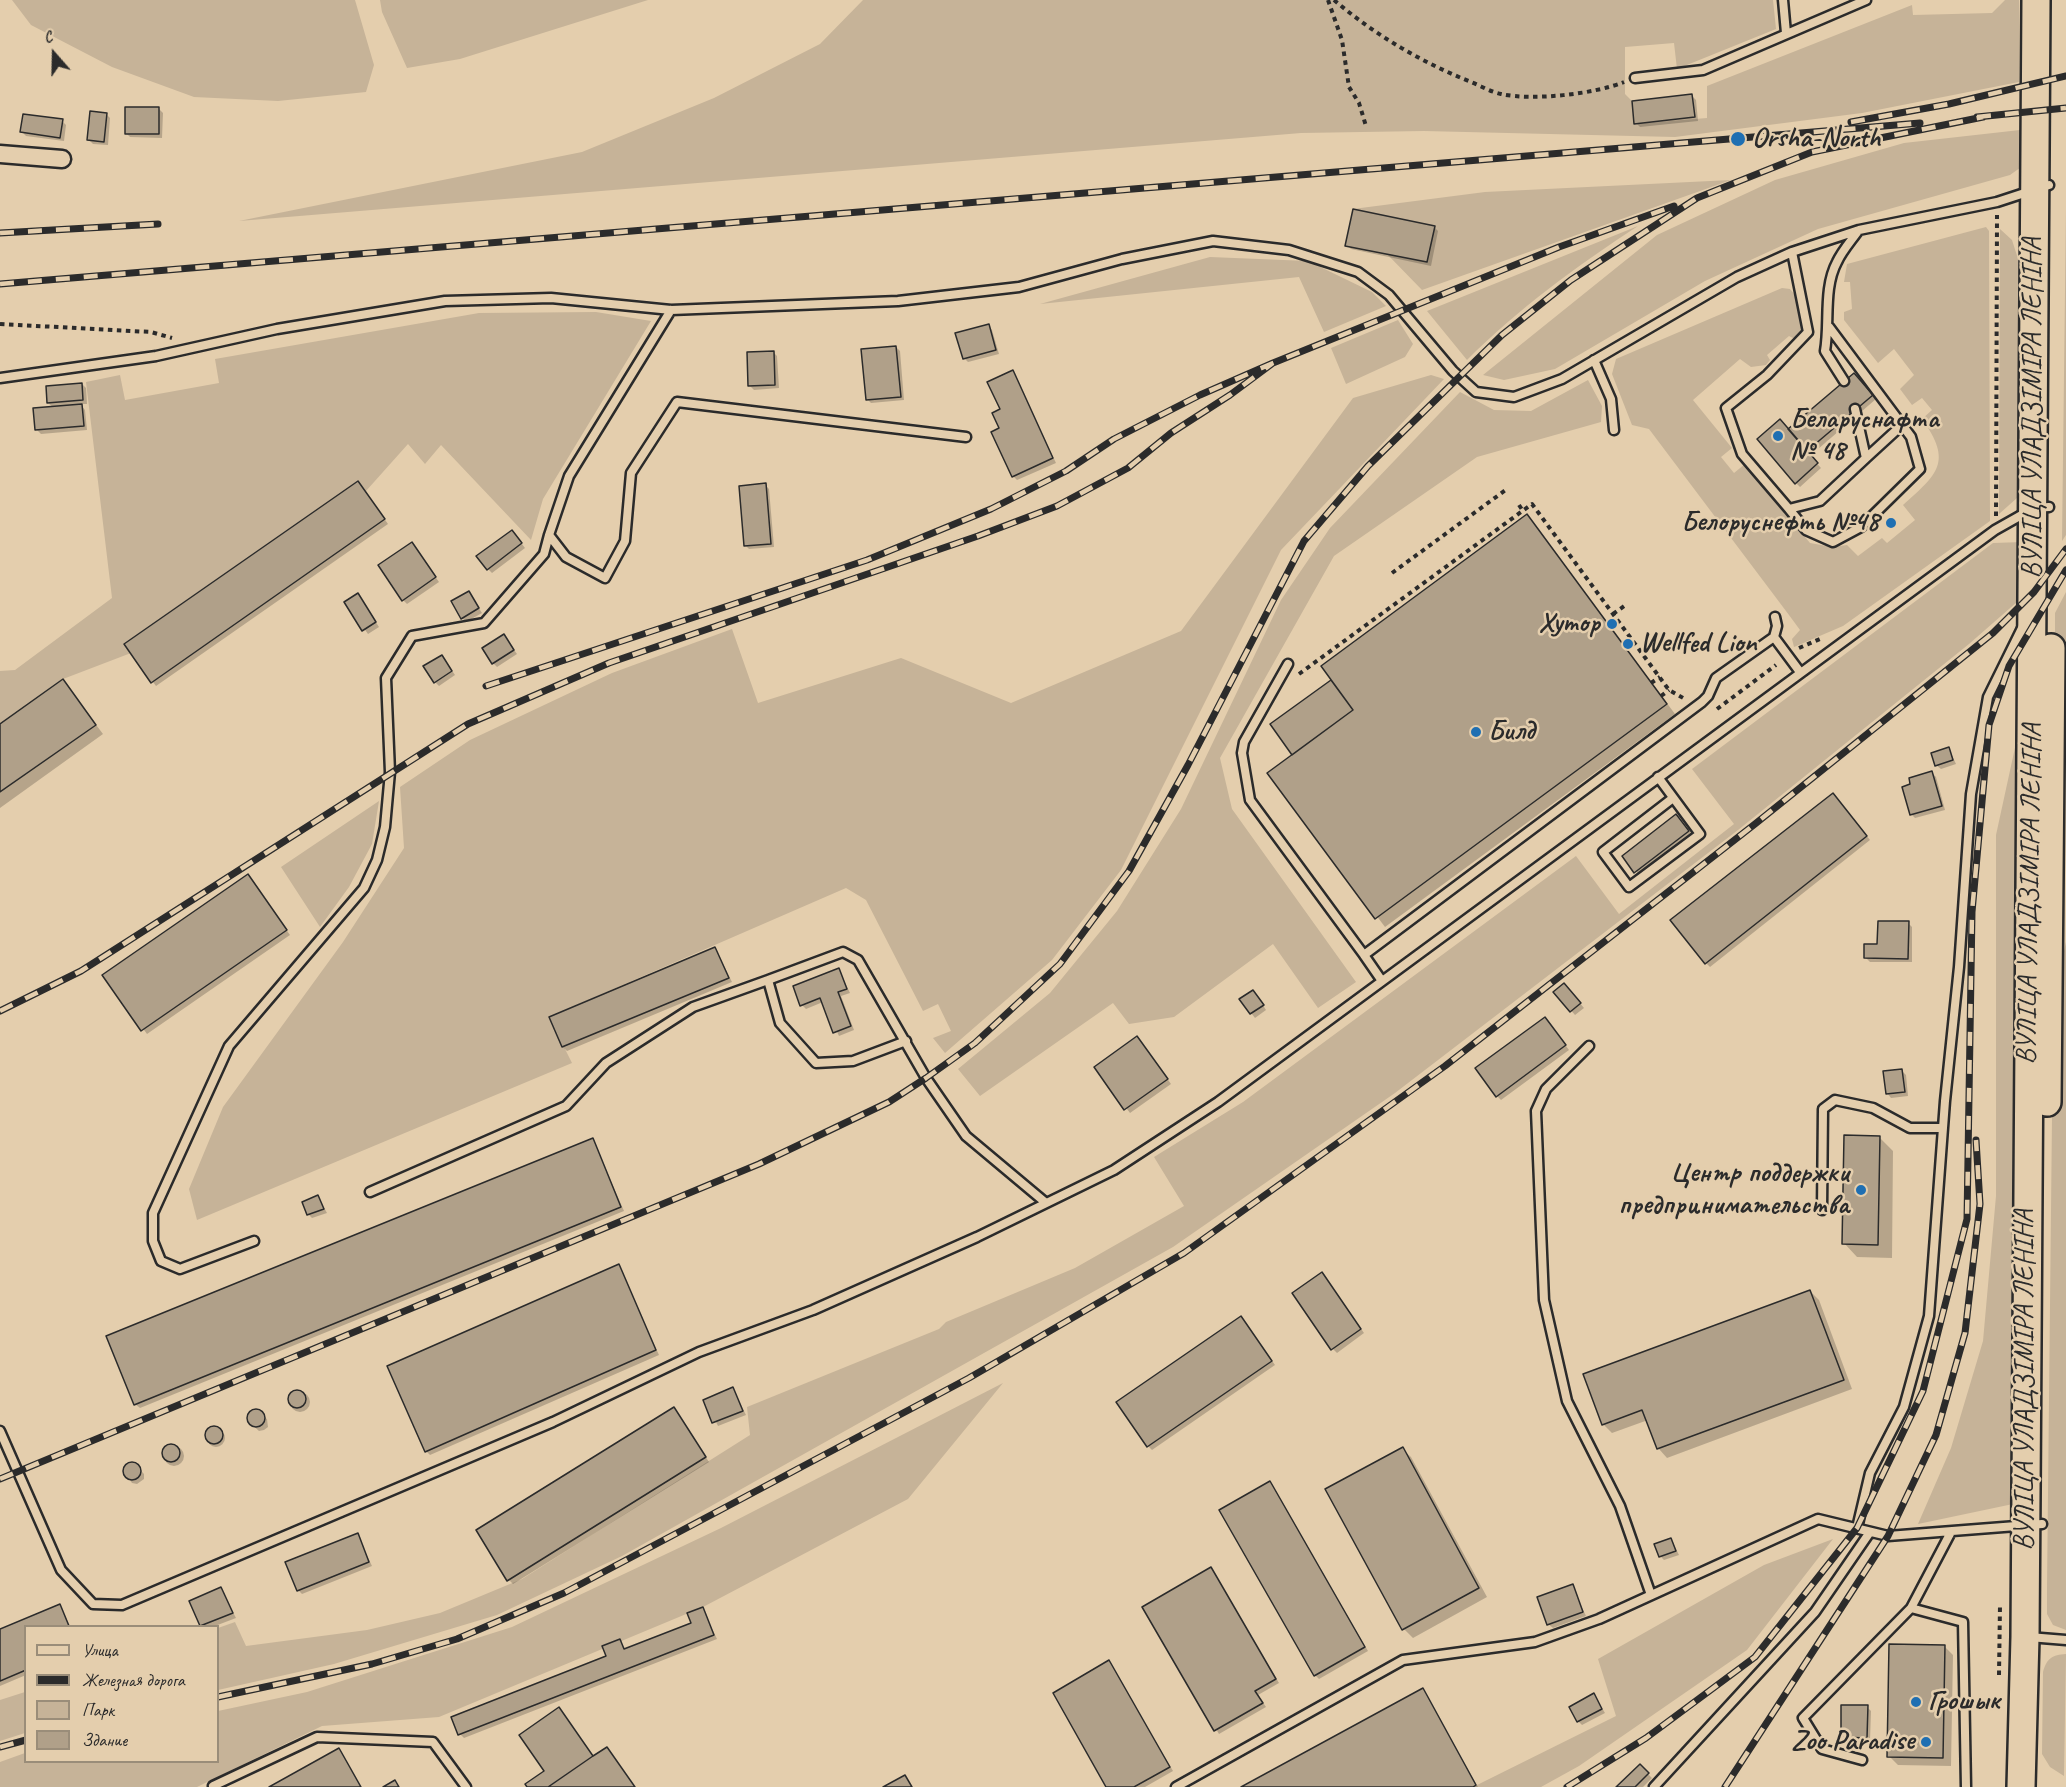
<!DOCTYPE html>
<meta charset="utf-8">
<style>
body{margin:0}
#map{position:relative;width:2066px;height:1787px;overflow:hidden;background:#e4cead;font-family:Caveat,sans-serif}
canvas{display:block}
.legend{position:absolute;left:24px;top:1625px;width:195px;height:138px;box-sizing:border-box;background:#e4cead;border:2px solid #9a8d79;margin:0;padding:8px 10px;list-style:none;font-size:18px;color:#2b2b2b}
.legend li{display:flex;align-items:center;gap:12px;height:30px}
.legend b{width:30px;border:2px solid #9a8d79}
.north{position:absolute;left:24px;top:24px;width:60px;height:60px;-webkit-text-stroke:4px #e4cead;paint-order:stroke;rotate:340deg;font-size:16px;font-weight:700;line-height:24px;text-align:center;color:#2b2b2b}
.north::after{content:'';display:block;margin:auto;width:21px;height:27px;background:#2b2b2b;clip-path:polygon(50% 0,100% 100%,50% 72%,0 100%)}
</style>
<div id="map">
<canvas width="2066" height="1787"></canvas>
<ul class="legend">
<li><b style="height:8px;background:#e4cead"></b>Улица</li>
<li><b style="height:8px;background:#2b2b2b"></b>Железная дорога</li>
<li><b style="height:16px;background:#c6b398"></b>Парк</li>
<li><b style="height:16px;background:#b0a089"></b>Здание</li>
</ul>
<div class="north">С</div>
</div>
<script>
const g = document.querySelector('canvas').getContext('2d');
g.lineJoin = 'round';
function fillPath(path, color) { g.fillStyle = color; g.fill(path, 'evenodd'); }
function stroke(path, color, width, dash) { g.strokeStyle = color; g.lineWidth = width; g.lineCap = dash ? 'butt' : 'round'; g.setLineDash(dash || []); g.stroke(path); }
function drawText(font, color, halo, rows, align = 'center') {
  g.font = font + ' Caveat,sans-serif'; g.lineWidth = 5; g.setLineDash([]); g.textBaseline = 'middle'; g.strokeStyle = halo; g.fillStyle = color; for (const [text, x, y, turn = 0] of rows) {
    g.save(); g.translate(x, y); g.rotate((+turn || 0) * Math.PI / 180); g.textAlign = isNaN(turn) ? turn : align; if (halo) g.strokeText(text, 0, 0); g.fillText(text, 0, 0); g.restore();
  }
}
fillPath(new Path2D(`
 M12,0H355L374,65L366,92L278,101L194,97L112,67L31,25Z
 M380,0H648L460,59L407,68L382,12Z
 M863,0H1773L1776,29L1677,69L1674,43L1625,47V94L1632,101L1635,124L1707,118V86L1912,5L1913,15L1992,13L2005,0H2019V82L1862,113L1675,137L1424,131L1301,133L239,221L582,152L714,98L820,44Z
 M2020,130L2024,165L2010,175L1818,229L1705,281L1555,369L1504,380L1483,375L1657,235L1775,180L1904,143Z
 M1731,180L1422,290L1387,254L1427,262L1434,226L1353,209L1485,192Z
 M2066,209V535L2062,541Z
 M1638,226C1577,266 1519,308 1467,360L1427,311Z
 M1986,227L1989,231L1990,521L1843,626L1794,647L1792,639L1800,630L1789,615L1649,429L1632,425L1612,374L1616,359L1782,288L1790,289L1799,300L1803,328L1795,339L1789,336L1767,355L1770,360L1766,365L1751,367L1740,359L1693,400L1732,448L1721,457L1734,473L1745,464L1810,543L1832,547L1847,545L1858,556L1882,538L1887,543L1915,520L1903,505C1938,474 1953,462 1922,419L1932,410L1922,398L1912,405L1900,389L1914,375L1894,349L1878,363L1844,320V312L1852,309L1850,282H1844L1847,264Z
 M2000,229L2012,240L2020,265V486L2017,498L1999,514Z
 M1210,257L1308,261L1372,292L1386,306L1324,332L1299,277L1040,304Z
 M596,312L651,321L543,499L531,540L441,445L425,464L408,444L366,491L358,481L131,653L63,679L0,724V671L15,670L112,598L86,382L120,375L125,400L219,383L215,359L479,313Z
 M1398,320L1413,344L1405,357L1346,384L1331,348Z
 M1431,375L1444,379L1281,550L1121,870L1052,960L945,1053L933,1038L951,1031L938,1004L923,1011L866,900L846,888L549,1017L572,1063L197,1220L189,1189L223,1107L343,942L404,848L400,787L470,740L612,673L732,629L758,703L901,658L1011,703L1181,631L1353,398Z
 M1588,380L1602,406L1601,422L1477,457L1334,556L1220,758L1232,809L1356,982L1318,1008L1273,944L1174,1017L1129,1024L1113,1003L980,1096L958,1069L1050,993L1117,911L1181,809L1281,600L1330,528L1460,392L1494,410L1531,411Z
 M2023,542L2025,595L1969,644L1738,830L1395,1093L1173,1247L622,1556L497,1615L334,1664L218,1690V1628L235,1622L246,1646L367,1630L440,1613L522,1579L750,1435L747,1407L939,1329L946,1322L1075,1268L1184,1206L1154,1157L1243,1102L1576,856L1619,914L1734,824L1692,769L1993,543Z
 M2066,592V729L2055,707V613Z
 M2021,720L2013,1504L1918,1524L1951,1448L1983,1341L1996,1196V835Z
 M379,801L372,844L349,887L320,927L281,867Z
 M2066,942V1630L2053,1625L2047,1614V1588L2052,1117L2058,1058L2057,982Z
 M1003,1383L908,1499L703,1607L439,1717L322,1726L197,1787H0V1762L25,1753L26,1762H218V1711L307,1692L512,1627L721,1528Z
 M1833,1539L1747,1650L1579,1766L1541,1787H1473L1616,1716L1598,1659L1764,1565Z
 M2066,1654V1655L2064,1776L2050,1767L2042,1754L2043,1672C2047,1658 2052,1655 2066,1654Z
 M25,1692V1733L0,1741V1700Z`), '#c6b398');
fillPath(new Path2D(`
 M1692,96L1696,100L1698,121L1640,127L1636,123Z
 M159,109L163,113L162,138L130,137L126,133Z
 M106,114L110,118L108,145L93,144L89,140Z
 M62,121L66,125L64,141L26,136L22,132Z
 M1434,227L1438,231L1431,266L1351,249L1347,245Z
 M988,325L992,330L999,354L968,362L964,358Z
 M896,347L900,351L904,400L871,403L867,399Z
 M773,352L777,356L779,388L754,390L750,386Z
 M1012,372L1056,463L1017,480L1013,476L1001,429L1002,410Z
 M1858,378L1876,399L1810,456L1821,468L1800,487L1796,483L1788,430Z
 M82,384L86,388L87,404H80L85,410L87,430L41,434L37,430L54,408L48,403Z
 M765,485L769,489L774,547L749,549L745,545Z
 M362,487L388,524L156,686L153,682Z
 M1527,516L1675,714L1385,927L1269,773L1294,755L1272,725L1333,680Z
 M516,536L525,548L492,573L488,569Z
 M412,544L439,582L407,604L403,600Z
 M469,593L482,613L466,622L462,618Z
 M361,599L379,627L368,634L346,603Z
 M504,636L517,654L497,667L493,663Z
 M442,656L455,675L439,686L435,682Z
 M63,681L103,734L0,808V726Z
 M1949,749L1956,764L1941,769L1936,765Z
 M1932,773L1936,777L1945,810L1915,818L1911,814Z
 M1837,799L1870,840L1710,967L1706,963Z
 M1676,816L1697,840L1644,881L1624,856Z
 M248,876L290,935L147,1034L104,975Z
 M1908,923L1912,927V962H1870L1866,958Z
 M715,948L732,982L567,1051L563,1047L551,1018Z
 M839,970L850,993L841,996L854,1030L839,1036L823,1002L806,1009L802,1005Z
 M1568,989L1584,1008L1575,1015L1555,992Z
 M1257,996L1266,1010L1255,1018L1241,1000Z
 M1545,1018L1569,1050L1501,1100L1497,1096Z
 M1141,1042L1171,1084L1130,1113L1096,1067Z
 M1902,1071L1906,1075L1908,1096L1891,1098L1887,1093Z
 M1880,1138L1893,1151L1892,1258L1857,1257L1844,1243Z
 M593,1140L624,1211L140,1408L135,1404Z
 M318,1197L327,1213L312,1218L308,1214Z
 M618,1266L659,1355L430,1455L426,1451Z
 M1326,1278L1364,1333L1337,1353L1333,1349Z
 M1810,1291L1819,1300L1852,1389L1667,1458L1659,1449L1648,1420L1612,1433L1603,1424Z
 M1245,1322L1275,1365L1152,1450L1148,1446Z
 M733,1389L746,1415L718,1426L705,1400Z
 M290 1402a10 10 0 1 1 20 0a10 10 0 1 1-20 0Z
 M674,1409L709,1462L513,1584L509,1580Z
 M253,1411L267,1419L268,1427L264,1430L259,1431L248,1421L249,1414Z
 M207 1438a9 9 0 1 1 18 0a9 9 0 1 1-18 0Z
 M164 1456a10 10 0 1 1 20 0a10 10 0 1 1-20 0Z
 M1402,1449L1411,1457L1487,1597L1413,1638L1404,1629Z
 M129,1463H134L144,1474V1479L137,1484L132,1483L124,1472Z
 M1270,1483L1368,1651L1319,1679L1315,1675Z
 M357,1535L372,1566L302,1594L298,1590Z
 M1671,1539L1679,1555L1664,1560L1660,1556Z
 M1211,1569L1279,1683L1258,1695L1266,1707L1219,1734L1144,1608Z
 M1572,1586L1586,1616L1553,1628L1548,1624Z
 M221,1589L236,1618L215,1626H202L191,1602Z
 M60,1606L70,1626H26V1675L0,1686V1631Z
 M702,1608L717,1639L464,1738L460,1734L608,1657L620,1641L626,1650L693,1624Z
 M1944,1646L1953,1655L1951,1766L1898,1765L1889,1756Z
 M1109,1662L1173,1771L1145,1787H1108Z
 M1423,1690L1478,1787H1244Z
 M1594,1695L1605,1713L1582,1725L1578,1721Z
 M1867,1707L1871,1711L1870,1741H1846L1842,1737Z
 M1640,1766L1652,1778L1643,1787H1618Z`), '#0003');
const building = new Path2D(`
 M1692,94L1695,117L1634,124L1632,101Z
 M125,107H159V134H125Z
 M90,111L107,113L104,142L87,140Z
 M23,114L63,119L60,138L20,132Z
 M1353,209L1435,226L1427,262L1345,246Z
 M989,324L996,350L963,359L955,333Z
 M896,346L901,397L866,400L861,349Z
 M774,351L775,385L748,386L747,352Z
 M1013,370L1053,458L1012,477L991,432L999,428L992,413L1000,409L987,382Z
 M1854,373L1873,395L1807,451L1788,429Z
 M82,383L83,400L47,403L46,386Z
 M82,404L84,426L35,430L33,408Z
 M1780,419L1818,463L1795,484L1757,439Z
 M358,481L385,519L151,683L124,644Z
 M766,483L771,544L744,546L739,486Z
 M1527,514L1667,704L1375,919L1267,773L1353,710L1321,666Z
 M512,530L522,543L487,570L476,556Z
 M412,542L436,577L402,601L378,565Z
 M469,591L479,608L461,619L451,601Z
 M358,593L376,622L362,631L344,602Z
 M504,634L514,650L492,664L482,648Z
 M442,655L452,671L434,683L423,666Z
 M63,679L96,725L0,792V724Z
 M1331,680L1353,710L1292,755L1270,724Z
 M1949,747L1953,760L1935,766L1931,753Z
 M1932,771L1942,806L1910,815L1902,787L1910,784L1909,778Z
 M1833,793L1867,836L1705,964L1670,920Z
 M1676,814L1689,831L1634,873L1622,856Z
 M248,874L287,930L141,1031L102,975Z
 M1878,921H1909L1908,959L1864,958V944H1877Z
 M715,947L729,978L562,1047L549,1017Z
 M839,968L847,989L838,992L851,1026L833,1033L820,998L800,1006L793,986Z
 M1564,983L1581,1003L1570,1012L1553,992Z
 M1253,990L1264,1005L1250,1014L1239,999Z
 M1545,1017L1566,1045L1496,1097L1475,1068Z
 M1137,1036L1168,1079L1124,1110L1094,1067Z
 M1902,1069L1905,1092L1886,1094L1883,1071Z
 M1844,1135L1880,1136L1878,1245L1842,1244Z
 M593,1138L621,1207L134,1405L106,1336Z
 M318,1195L324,1209L307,1215L302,1202Z
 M619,1264L656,1350L425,1452L387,1366Z
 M1322,1272L1361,1329L1331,1350L1292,1293Z
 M1810,1290L1844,1380L1657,1449L1642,1410L1602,1425L1583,1374Z
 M1241,1316L1272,1361L1147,1447L1116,1402Z
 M733,1387L743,1411L712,1423L703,1400Z
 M288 1399a9 9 0 1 1 18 0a9 9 0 1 1-18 0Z
 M674,1407L706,1457L507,1581L476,1530Z
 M247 1418a9 9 0 1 1 18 0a9 9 0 1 1-18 0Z
 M205 1435a9 9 0 1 1 18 0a9 9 0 1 1-18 0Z
 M162 1453a9 9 0 1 1 18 0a9 9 0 1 1-18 0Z
 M1403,1447L1479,1588L1402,1630L1325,1489Z
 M123 1471a9 9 0 1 1 18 0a9 9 0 1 1-18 0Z
 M1270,1481L1365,1647L1314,1676L1219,1510Z
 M358,1533L369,1562L297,1591L285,1562Z
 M1671,1538L1676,1551L1659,1557L1654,1544Z
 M1211,1567L1276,1679L1255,1691L1263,1703L1214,1731L1142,1607Z
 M1573,1584L1583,1612L1547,1625L1537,1597Z
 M221,1587L233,1613L200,1626L189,1601Z
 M60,1604L69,1626H26V1670L0,1681V1629Z
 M703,1607L714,1635L458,1735L451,1717L606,1656L602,1646L620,1639L624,1649L691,1623L687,1613Z
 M1889,1644L1945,1645L1943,1758L1887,1757Z
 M1109,1660L1170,1767L1134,1787H1106L1053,1693Z
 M1423,1688L1476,1785L1473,1787H1241Z
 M1594,1693L1602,1709L1577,1722L1569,1707Z
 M1841,1705H1868L1867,1738L1841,1737Z
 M559,1707L593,1756L548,1787H527L525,1784L544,1771L519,1735Z
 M607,1747L635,1787H548L593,1756Z
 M339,1748L361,1787H269Z
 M1640,1764L1649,1773L1635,1787H1616Z
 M905,1775L912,1787H883Z
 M395,1780L399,1787H383Z`);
fillPath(building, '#b0a089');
stroke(building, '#2b2b2b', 1.5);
const service = new Path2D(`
 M1783,0L1786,33
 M1635,78L1703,70L1866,0
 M1792,252L1808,332L1767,375L1726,408L1742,454L1789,509L1820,501L1866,458L1855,409
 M671,310L569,476L549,535L566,557L605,578L625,541L631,473L677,402L966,437
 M1594,360L1611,399L1614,430
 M0,378L156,356L277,329L445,301L551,298L671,310L898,301L1019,287L1122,259L1213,241L1289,250L1358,272L1389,295L1453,371L1476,392L1514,397L1562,379L1737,277L1792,252L1859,230L1997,202L2049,185
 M1844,381L1825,351C1830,323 1823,288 1837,262C1842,251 1851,241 1858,231
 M1866,458L1902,425
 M1789,509L1806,530L1833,542L1861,527L1920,469L1911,437L1829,327
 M1775,617L1777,626L1774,637L1800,672
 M1288,664L1244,742L1242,753L1250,800L1364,955L1702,702L1708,696L1716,678L1774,637
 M1658,777L1700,834L1629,887L1603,852L1673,798
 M1364,955L1382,981
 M906,1041L853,1061L816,1063L780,1023L768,980L843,952L858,960L926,1078L966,1136L1046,1203
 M1589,1046L1546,1089L1536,1111L1544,1300L1567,1401L1620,1506L1651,1595
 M370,1192L566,1106L606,1063L693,1007L768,980
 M1822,1210L1823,1109L1835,1100L1873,1108L1910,1128H1943
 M254,1241L180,1269L161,1261L153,1241V1213L229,1046L364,888L377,860L385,827L390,772L386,678L412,636L484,623L544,554L549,535
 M0,1431L61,1570L93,1604L122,1605L553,1422L699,1352L813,1310L977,1237L1114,1170L1218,1102L1995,530L2034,508L2049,507
 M1857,1528L1870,1473L1904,1407L1929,1316L1945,1101L1959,967L1971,794L1988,697L2024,624
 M1911,1608L1963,1622L1966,1787
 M2029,1637L2066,1640
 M1862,1760L1822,1749L1803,1718L1911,1608L1951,1532
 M213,1786L317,1737L433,1742L466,1787
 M1176,1787L1403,1660L1535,1642L1599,1619L1818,1519L1888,1536L2042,1524
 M1654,1787L1815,1612L1870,1532`);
const minor = new Path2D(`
 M0,154L62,159`);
const primary = new Path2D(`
 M2047,1102L2051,648
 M2021,1787L2025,1637L2036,0`);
stroke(service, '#2b2b2b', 13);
stroke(minor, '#2b2b2b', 21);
stroke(primary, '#2b2b2b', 32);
stroke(new Path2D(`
 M1328,0L1342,40L1349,87L1359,103L1366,126
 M1334,0C1375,35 1421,62 1471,82C1481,86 1491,92 1501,94C1532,101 1595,94 1624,82
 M0,324L151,332L172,338
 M1519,505L1523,511
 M1996,516L1997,215
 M1392,573L1507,489
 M1613,614L1627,604
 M1799,648L1820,639
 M1299,674L1532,504L1669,690L1685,699
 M1651,683L1660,677
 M1661,696L1669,690
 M1717,709L1776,665
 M1999,1675L2000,1605`), '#2b2b2b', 4, [4.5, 4.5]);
stroke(service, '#e4cead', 8);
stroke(minor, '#e4cead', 16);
stroke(primary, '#e4cead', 27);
const rail = new Path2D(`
 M1977,117L2066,108
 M1851,122L1949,104L2066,76
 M0,233L158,224
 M0,284L1920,123
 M486,686L867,560L991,509L1066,471L1114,439L1200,395L1273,363L1559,247L1674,206
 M0,1011L81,971L468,724L609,663L978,536L1057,506L1128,468L1171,433L1230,395L1273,363
 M0,1479L759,1164L889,1102L926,1078L975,1043L1060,964L1129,871L1188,765L1304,541L1368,466L1502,335L1571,280L1697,198L1812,152L1983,117
 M218,1697L372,1664L457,1639L564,1593L969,1378L1184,1253L1445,1066L1755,824L1993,633L2034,592L2066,549
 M0,1747L26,1740
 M1567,1787L1646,1738L1755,1657L1857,1528L1923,1391L1967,1219L1972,912L1989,725L2009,666L2066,570
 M1725,1787L1888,1536L1936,1435L1965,1333L1980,1204L1976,1140`);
stroke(rail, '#2b2b2b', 7);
stroke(rail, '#e4cead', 4.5, [14]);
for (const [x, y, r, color] of [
 [1738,139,8,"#1f6fb2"],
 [1778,436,6,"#1f6fb2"],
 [1891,523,6,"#1f6fb2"],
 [1612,624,6,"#1f6fb2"],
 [1628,644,6,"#1f6fb2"],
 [1476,732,6,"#1f6fb2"],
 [1861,1190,6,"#1f6fb2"],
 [1916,1702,6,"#1f6fb2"],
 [1926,1742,6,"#1f6fb2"]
]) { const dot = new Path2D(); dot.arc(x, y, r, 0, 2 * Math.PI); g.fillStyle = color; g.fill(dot); stroke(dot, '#e4cead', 2); }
drawText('bold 28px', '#2b2b2b', '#e4cead', [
 ["Orsha-North",1752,139],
 ["Беларуснафта",1790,420],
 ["№ 48",1790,452],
 ["Белоруснефть №48",1879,523,"right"],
 ["Хутор",1600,624,"right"],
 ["Wellfed Lion",1640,644],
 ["Билд",1488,732],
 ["Центр поддержки",1849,1174,"right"],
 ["предпринимательства",1849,1206,"right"],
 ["Грошык",1928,1702],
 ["Zoo Paradise",1914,1742,"right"]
], 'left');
drawText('28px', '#2b2b2b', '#e4cead', [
 ["ВУЛІЦА УЛАДЗІМІРА ЛЕНІНА",2034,408,-90],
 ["ВУЛІЦА УЛАДЗІМІРА ЛЕНІНА",2030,894,-89],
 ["ВУЛІЦА УЛАДЗІМІРА ЛЕНІНА",2026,1380,-90]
]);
</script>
